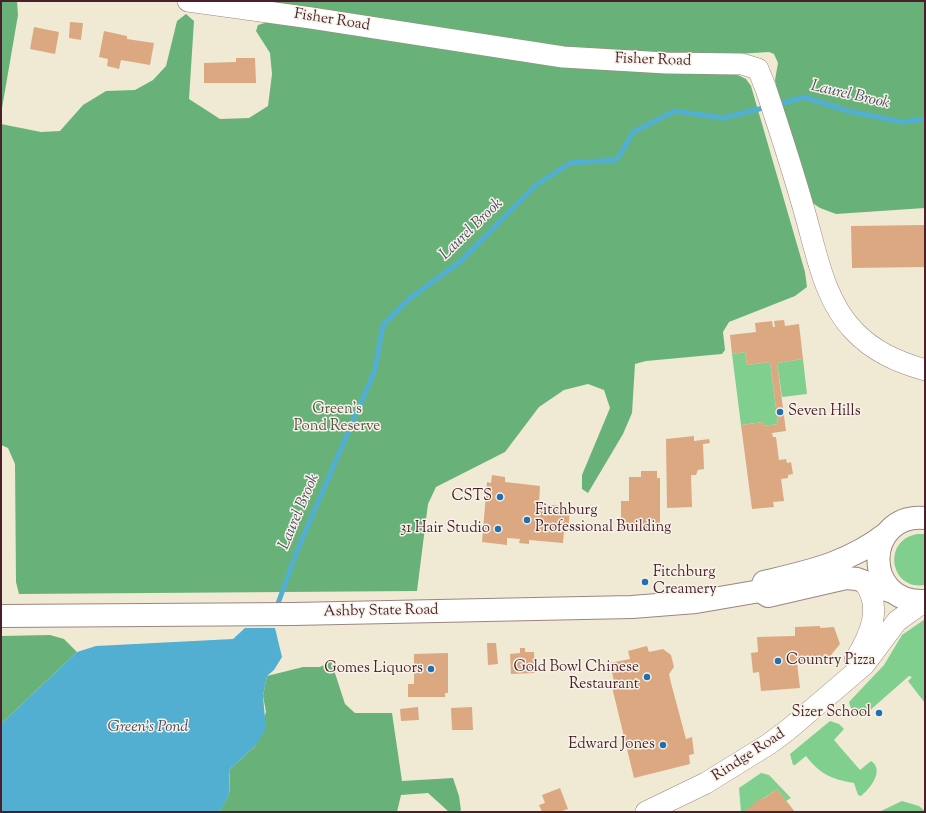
<!DOCTYPE html>
<style>
body{margin:0}
#map{position:relative;width:926px;height:813px;overflow:hidden;background:#f0ead4;font-family:"Sorts Mill Goudy",serif}
canvas{display:block}
.frame{position:absolute;inset:0;border:2px solid #4a1f2b;pointer-events:none}
</style>
<div id="map">
<canvas width="926" height="813"></canvas>
<div class="frame"></div>
</div>
<script>
const g = document.querySelector('canvas').getContext('2d');
g.lineJoin = 'round';
function fillPath(path, color) { g.fillStyle = color; g.fill(path, 'evenodd'); }
function stroke(path, color, width, dash) { g.strokeStyle = color; g.lineWidth = width; g.lineCap = dash ? 'butt' : 'round'; g.setLineDash(dash || []); g.stroke(path); }
function drawText(font, color, halo, rows, align = 'center') {
  g.font = font + ' "Sorts Mill Goudy",serif'; g.lineWidth = 3; g.setLineDash([]); g.textBaseline = 'middle'; g.strokeStyle = halo; g.fillStyle = color; for (const [text, x, y, turn = 0] of rows) {
    g.save(); g.translate(x, y); g.rotate((+turn || 0) * Math.PI / 180); g.textAlign = isNaN(turn) ? turn : align; if (halo) g.strokeText(text, 0, 0); g.fillText(text, 0, 0); g.restore();
  }
}
fillPath(new Path2D(`
 M745,352L747,365L770,362L778,424L764,426L763,422L741,425L732,354Z
 M803,359L807,394L782,397L777,363Z
 M917,534H925V585C891,591 881,541 917,534Z
 M925,619V703L908,681L912,677L909,676L868,712L858,715C853,711 850,708 849,702L884,665L902,635Z
 M830,721L839,724L844,729L834,740L860,770L871,761C885,770 870,789 861,796L858,795L854,783C831,779 820,774 806,756L795,765H793L790,754Z
 M761,773L769,775L791,798L786,801L777,789L744,812H741L739,788Z
 M902,801L919,806L925,811L879,812Z`), '#80cf8f');
fillPath(new Path2D(`
 M1,1H17L18,15L1,114Z
 M248,1H925V208L836,214L820,208L808,200L781,114L775,80L778,63L774,54L769,52L737,54L603,53Z
 M186,14L194,21L189,99L220,119L249,118L268,106L272,74L270,53L256,31L258,25L268,22L559,66L610,70L738,75L746,79L751,86L805,272L807,287L795,296L729,322L723,332L725,350L722,354L646,361L635,364L632,413L623,434L588,493L582,489V475L610,408L604,390L588,384L564,390L539,407L505,452L436,487L428,504L417,591L19,594L16,582L15,464L8,448L1,445V124L41,132L60,131L83,105L106,91L135,90L153,80L166,66L177,21Z
 M50,635L64,639L77,652L1,724V636Z
 M331,661L345,704L355,713H392L402,781L453,778L459,796L461,810L458,812H449L428,793L401,795L397,812H218C231,797 231,789 229,770L255,746L266,712L263,696L267,676L303,667H320Z`), '#68b27a');
fillPath(new Path2D(`
 M245,628H275L282,657L274,670L267,676L263,696L266,729L255,746L229,770C230,789 232,797 218,812H1V724L77,652L96,646L233,639Z`), '#52afd1');
stroke(new Path2D(`
 M776,105L804,97L848,111L902,122L925,119
 M276,609L297,551L375,370L383,325L410,298L460,262L536,185L570,163L616,160L623,150L633,132L675,111L723,118L767,107`), '#52afd1', 5);
fillPath(new Path2D(`
 M70,22L83,23L81,40L69,38Z
 M34,27L59,32L55,54L30,49Z
 M104,31L127,36V39L154,43L150,65L121,60L119,69L107,66L108,59L99,57Z
 M236,58H255L256,83H204V63L236,62Z
 M925,225V267L852,268L851,226Z
 M784,320L785,326L799,324L803,359L777,363L786,431L772,433L773,437H776L779,460L786,459L787,463L791,462L793,474L788,475V478L781,479L784,501L773,502L774,507L752,509L741,425L763,422L764,426L778,424L770,362L747,365L745,352L732,354L730,335L756,332L755,323L772,321L773,327H775L774,321Z
 M694,436V441L709,439L710,443L703,444L704,469L698,470L696,475H691L692,507L667,508L666,439Z
 M641,471H657V478H660V531L621,530V501H629V477H641Z
 M492,475L505,477V482L540,486L539,504L565,506L564,509H570L568,532L564,531L563,543L529,540V544L519,543L520,539L507,538V545L482,542L487,482L491,483Z
 M820,626V628L834,627L840,644L822,666V661L797,663L800,688L761,691L759,672L753,673L751,653L758,652L757,637L795,636V627Z
 M487,643H496L498,664L488,665Z
 M647,646L649,652L663,649L671,655L674,667L669,674L671,683L686,739L692,737L694,754L689,755L690,764L634,778L612,687L615,686L610,663L630,659L628,651Z
 M520,648H525V652H534L535,673L511,674L510,654L520,653Z
 M448,653V693H445V697H408V684H414V654Z
 M418,707L419,720L401,721L400,709Z
 M472,707L473,730H452L451,708Z
 M560,788L568,809L559,812H542L539,805L545,803L542,795Z
 M777,789L795,812H744L761,798L763,799Z`), '#dba881');
const minor = new Path2D(`
 M188,1L311,18L563,57L666,63L742,64L758,69L766,89C780,131 794,174 806,217C817,256 825,301 854,331C874,352 898,362 925,370
 M855,660C870,636 884,606 863,581
 M646,812L706,783L769,744L789,729L864,665L897,621L925,601`);
const major = new Path2D(`
 M925,518C865,512 861,604 925,601
 M760,591L764,582C810,571 849,563 887,533
 M1,616L293,614L632,607L696,602L760,591L768,596L846,578L857,579L895,593`);
stroke(minor, '#9d8480', 22);
stroke(major, '#9d8480', 24);
stroke(minor, '#fff', 21);
stroke(major, '#fff', 22);
for (const [x, y, r, color] of [
 [780,412,4,"#1f6fb2"],
 [500,497,4,"#1f6fb2"],
 [527,520,4,"#1f6fb2"],
 [498,529,4,"#1f6fb2"],
 [645,582,4,"#1f6fb2"],
 [778,661,4,"#1f6fb2"],
 [431,669,4,"#1f6fb2"],
 [647,677,4,"#1f6fb2"],
 [879,713,4,"#1f6fb2"],
 [663,745,4,"#1f6fb2"]
]) { const dot = new Path2D(); dot.arc(x, y, r, 0, 2 * Math.PI); g.fillStyle = color; g.fill(dot); stroke(dot, '#f7f3e8', 1.5); }
drawText('15px', '#4a1f2b', '#f7f3e8', [
 ["Fisher Road",332,21,9],
 ["Fisher Road",653,61,2],
 ["Ashby State Road",381,612,-1],
 ["Rindge Road",749,756,-33]
]);
drawText('15px', '#5a5449', '#f7f3e8', [
 ["Green's",337,410],
 ["Pond Reserve",337,427]
]);
drawText('15px', '#4a1f2b', '#f7f3e8', [
 ["Seven Hills",788,412,"left"],
 ["CSTS",492,497],
 ["Fitchburg",535,511,"left"],
 ["Professional Building",535,528,"left"],
 ["31 Hair Studio",490,529],
 ["Fitchburg",653,573,"left"],
 ["Creamery",653,590,"left"],
 ["Country Pizza",786,661,"left"],
 ["Gold Bowl Chinese",639,668],
 ["Restaurant",639,685],
 ["Gomes Liquors",423,669],
 ["Sizer School",871,713],
 ["Edward Jones",655,745]
], 'right');
drawText('italic 16px', '#4d5165', '#f7f3e8', [
 ["Laurel Brook",850,96,13],
 ["Laurel Brook",472,230,-44],
 ["Laurel Brook",300,512,-67],
 ["Green's Pond",148,728]
]);
</script>
